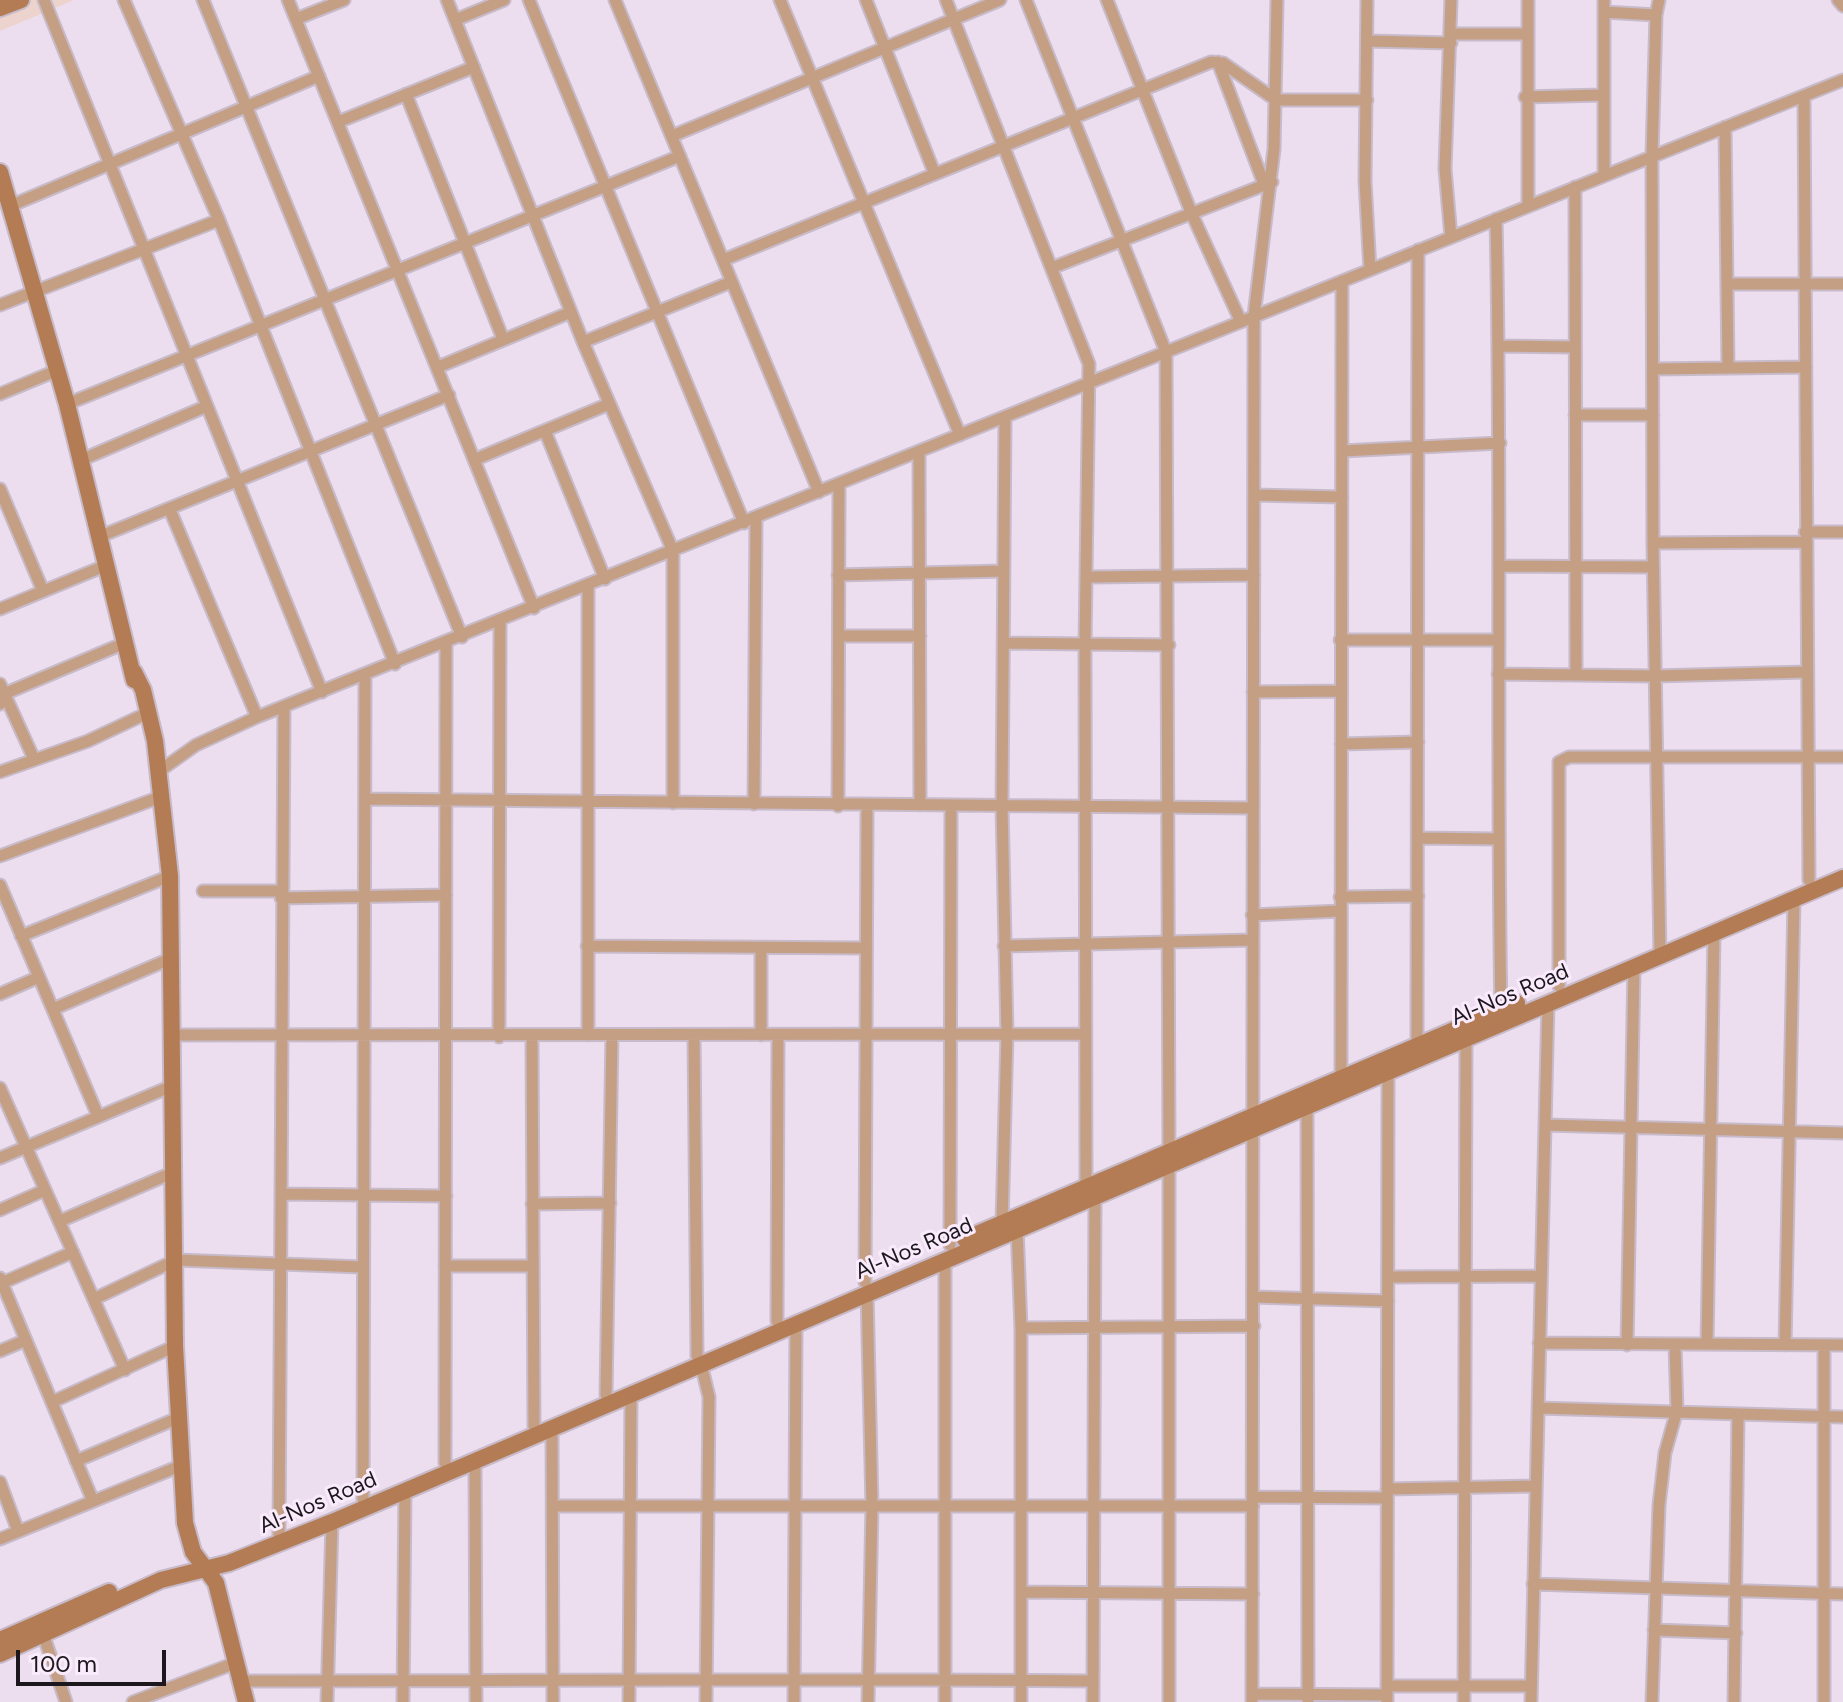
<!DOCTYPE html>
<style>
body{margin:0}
#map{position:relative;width:1843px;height:1702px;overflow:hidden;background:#eddeef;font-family:Figtree,sans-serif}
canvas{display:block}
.scale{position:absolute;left:16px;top:1650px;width:150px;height:36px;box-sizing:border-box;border:4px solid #1c171d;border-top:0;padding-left:10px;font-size:24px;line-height:28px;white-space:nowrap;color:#1c171d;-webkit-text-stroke:6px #faebfc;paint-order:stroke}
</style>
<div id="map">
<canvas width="1843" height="1702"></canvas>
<div class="scale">100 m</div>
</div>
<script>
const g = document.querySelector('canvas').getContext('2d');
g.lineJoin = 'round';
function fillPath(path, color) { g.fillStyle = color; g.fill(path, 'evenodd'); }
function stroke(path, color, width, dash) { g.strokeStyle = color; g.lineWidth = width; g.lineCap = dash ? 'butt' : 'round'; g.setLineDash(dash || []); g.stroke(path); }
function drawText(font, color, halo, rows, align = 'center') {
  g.font = font + ' Figtree,sans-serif'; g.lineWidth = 6; g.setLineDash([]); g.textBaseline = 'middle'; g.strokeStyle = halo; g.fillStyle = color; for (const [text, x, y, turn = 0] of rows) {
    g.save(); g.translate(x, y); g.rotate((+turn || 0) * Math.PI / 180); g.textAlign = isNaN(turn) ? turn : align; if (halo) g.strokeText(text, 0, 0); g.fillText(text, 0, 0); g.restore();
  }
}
fillPath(new Path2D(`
 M0,0H74L0,31Z`), '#edd3ce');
const street = new Path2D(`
 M44,0L322,692
 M124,0L219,220L395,664
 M203,0L462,637
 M288,0L534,608
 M447,0L583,342L673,551V803
 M529,0L744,523
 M615,0L819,492
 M780,0L960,435
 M866,0L934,172
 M946,0L1089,364L1085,645L1086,1185
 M1026,0L1166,352L1169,1150
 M1107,0L1191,212L1241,322
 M1367,0L1365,181L1370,270
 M1528,0V206
 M1604,0V175
 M1659,0L1656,15L1652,156L1653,543L1660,955
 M1838,0L1843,6
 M1604,12L1656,15
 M296,19L344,0
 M455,20L504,0
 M1451,34H1528
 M1368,41L1451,43
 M1218,62L1264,184
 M406,94L503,339
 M1804,96L1809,880
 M1525,97L1601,95
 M338,122L474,67
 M1725,127L1728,368
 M672,136L1000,0
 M1575,187L1576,675
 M10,206L319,76
 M1496,219C1502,483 1496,746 1501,1010
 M1451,237L1445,169L1451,0
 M723,260L1211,62L1223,63L1276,100H1367
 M1054,267L1272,182
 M1728,284H1843
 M0,305L219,220
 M583,342L731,282
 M1499,346L1574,347
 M438,367L571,312
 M1653,369L1806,367
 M0,394L58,370
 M67,404L680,156
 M1575,415H1653
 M545,431L605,579
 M1342,451L1500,443
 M919,452L920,805
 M476,459L609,404
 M81,460L207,406
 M0,489L43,591
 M1254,495L1342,497
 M170,510L257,717
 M1805,532H1843
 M101,536L449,395
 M1653,543L1805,542
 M1499,566L1653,567
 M838,575L1003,571
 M1089,577L1254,575
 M0,609L107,565
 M840,636H920
 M1340,640H1498
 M1004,643L1169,645
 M1498,674L1654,676L1806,672
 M0,684L34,759
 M1253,692L1341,691
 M0,704L4,694L127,642
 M1341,744L1418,742
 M0,772L88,741L141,716
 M158,772L196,745L257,717L1843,80
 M366,799L1253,808
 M754,804L756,517
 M838,806L839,485
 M1418,838L1498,839
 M0,856L163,796
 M0,885L98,1116
 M203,891H281
 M1340,897L1418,896
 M281,898L446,895
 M1252,915L1340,911
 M21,936L170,876
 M587,946L864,948
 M1004,946L1252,940
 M1559,986V762L1569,757H1843
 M0,994L39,977
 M53,1009L172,958
 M172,1035L1084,1034
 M532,1035L534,1426
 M588,1035V586
 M694,1035L697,1356
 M761,1035V948
 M499,1037L500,622
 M1417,1046L1418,250
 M1341,1078L1342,281
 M0,1088L125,1370
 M1307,1106L1308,1702
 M1545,1125L1843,1133
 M0,1158L172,1086
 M1169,1164V1702
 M283,1194L446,1196
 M532,1204L610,1203
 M0,1210L45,1190
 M60,1221L174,1172
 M1002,1223L1007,1034L1002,806L1005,417
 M1017,1228L1021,1328V1702
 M950,1245L951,807
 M445,1266H532
 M1389,1277L1541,1276
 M0,1278L93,1501
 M865,1282L867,806
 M2,1283L73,1252
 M867,1293L872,1506L868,1702
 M1254,1297L1388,1301
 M94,1299L176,1260L362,1267
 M777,1321L778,1036
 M1021,1328L1254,1326
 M1539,1343L1843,1345
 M1707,1344L1714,933
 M1627,1345L1634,966
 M1785,1345L1794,899
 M0,1351L26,1340
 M701,1364L709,1397L706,1702
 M606,1395L612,1035
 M52,1402L175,1346
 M1538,1408L1843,1417
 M552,1428L553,1702
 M76,1461L178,1418
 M475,1462L476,1702
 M445,1463L446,643
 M0,1482L18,1531
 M1387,1489L1536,1486
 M1253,1497L1387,1498
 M363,1499L365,676
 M554,1506H1253
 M279,1535L284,706
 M0,1539L180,1466
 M1533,1584L1843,1594
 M1021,1592L1253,1594
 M1654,1630L1736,1633
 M42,1631L66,1702
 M239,1681C524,1681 808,1678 1093,1681
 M1388,1686H1531
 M1252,1694L1387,1695
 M133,1702L235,1663
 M327,1702L332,1522
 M403,1702L405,1490
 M629,1702L631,1395
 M794,1702L796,1324
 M945,1702V1259
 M1093,1702L1095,1195
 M1252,1702L1254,316L1274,149L1277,0
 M1387,1702L1388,1072
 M1464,1702L1466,1038
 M1531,1702L1548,1002
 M1652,1702L1659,1505L1665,1453L1677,1410L1675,1345
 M1734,1702L1738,1414
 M1824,1702V1345`);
const secondary = new Path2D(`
 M0,8L21,0
 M0,172L67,404L134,680
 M134,672L143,690L155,741L170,876L175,1346L185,1523L193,1552L216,1583L246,1702
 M965,1239L1517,1003
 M0,1640L109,1592
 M0,1654L161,1580L229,1563L332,1522L1843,878`);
stroke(street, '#c7bac9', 15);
stroke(secondary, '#c7bac9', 20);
stroke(street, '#c59f84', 11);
stroke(secondary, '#b37c54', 16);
drawText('22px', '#1c171d', '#faebfc', [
 ["Al-Nos Road",1510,995,-23],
 ["Al-Nos Road",914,1249,-23],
 ["Al-Nos Road",318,1503,-23]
]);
</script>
